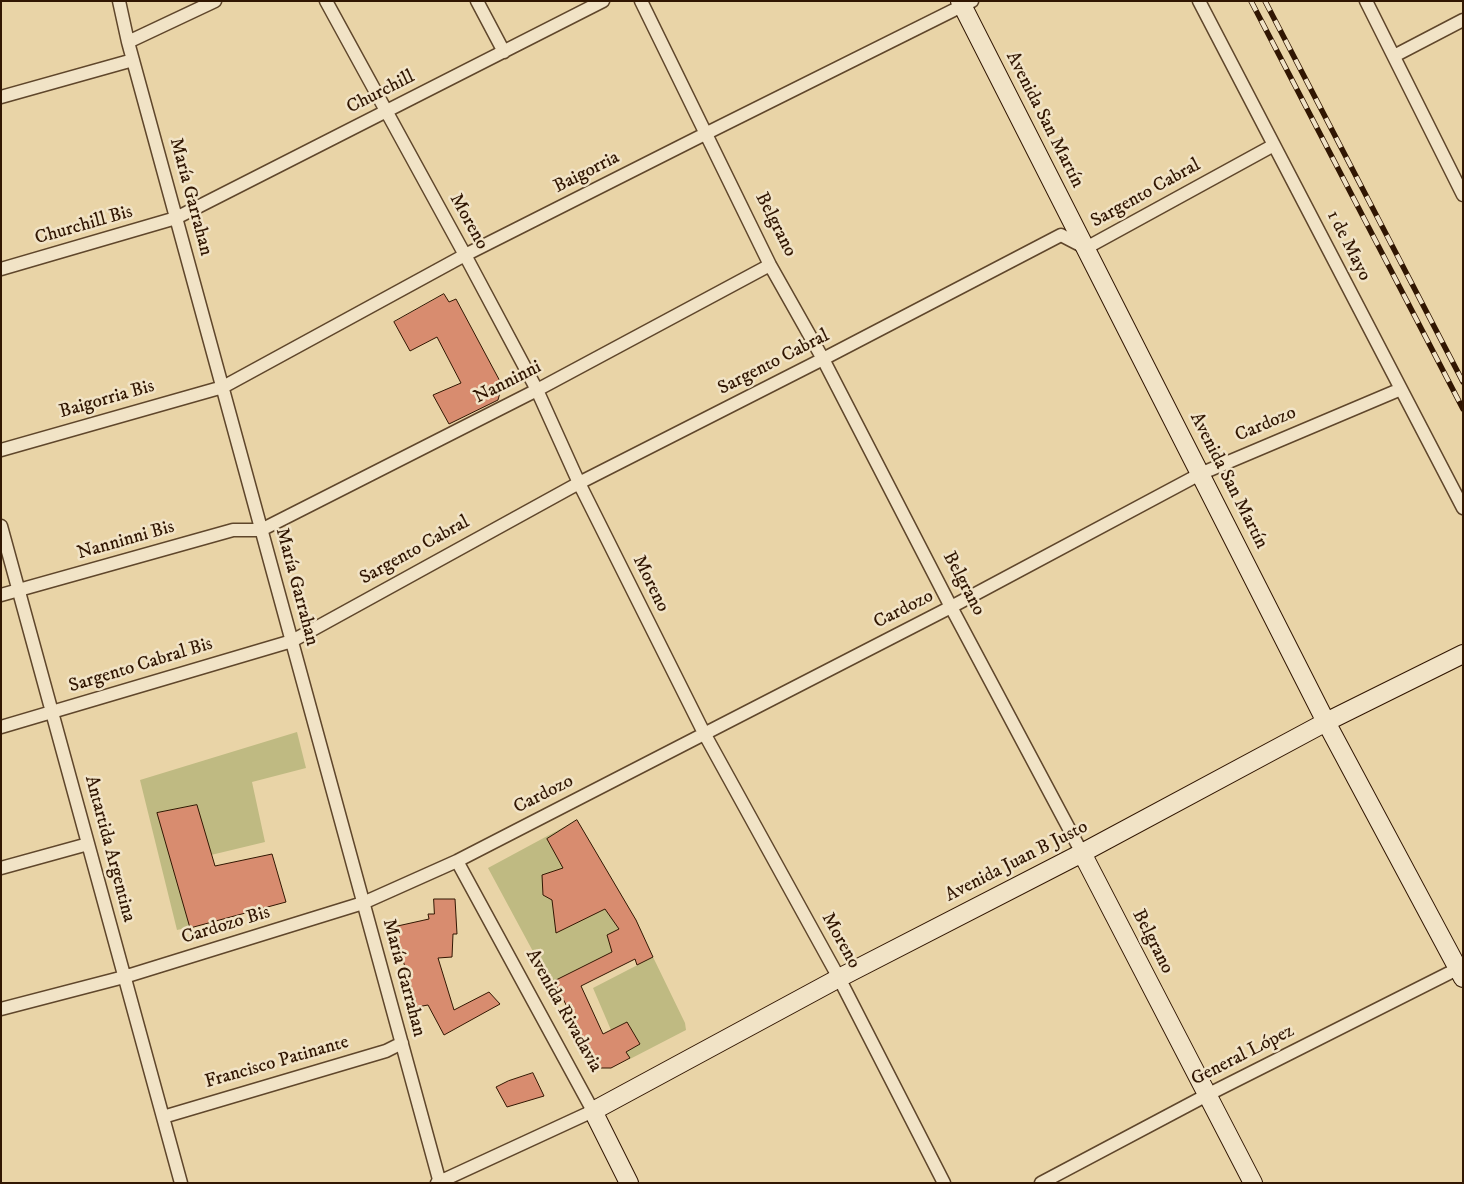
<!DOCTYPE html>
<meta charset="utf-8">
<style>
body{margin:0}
#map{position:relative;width:1464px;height:1184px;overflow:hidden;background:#e9d4a7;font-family:"IM FELL DW Pica",serif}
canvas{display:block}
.frame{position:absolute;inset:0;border:2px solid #311602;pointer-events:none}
</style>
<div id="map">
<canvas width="1464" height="1184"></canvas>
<div class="frame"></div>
</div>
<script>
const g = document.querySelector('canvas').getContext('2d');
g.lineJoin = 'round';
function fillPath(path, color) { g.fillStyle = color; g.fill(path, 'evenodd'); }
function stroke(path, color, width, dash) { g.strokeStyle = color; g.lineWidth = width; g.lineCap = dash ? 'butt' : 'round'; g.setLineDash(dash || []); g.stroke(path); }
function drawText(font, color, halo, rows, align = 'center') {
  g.font = font + ' "IM FELL DW Pica",serif'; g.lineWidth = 5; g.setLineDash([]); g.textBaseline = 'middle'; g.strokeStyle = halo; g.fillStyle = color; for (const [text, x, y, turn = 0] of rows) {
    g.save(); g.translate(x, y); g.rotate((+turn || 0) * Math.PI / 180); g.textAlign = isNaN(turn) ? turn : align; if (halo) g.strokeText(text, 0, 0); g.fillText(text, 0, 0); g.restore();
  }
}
fillPath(new Path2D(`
 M297,732L306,768L252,782L265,842L211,855L158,813L190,927L177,930L140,780Z
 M577,820L636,920L644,937L550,983L488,868Z
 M653,957L685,1023L686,1030L630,1059L626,1052L640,1044L627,1022L611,1030L593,988Z`), '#bfba82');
const building = new Path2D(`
 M444,294L449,302L456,299L502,385L498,400L449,424L433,395L461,383L437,337L410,351L394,322Z
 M197,805L215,866L272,854L286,902L190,928L157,813Z
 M577,820L636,920L653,957L637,965L635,959L581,986L603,1034L627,1022L640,1044L626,1052L630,1058L611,1068H598L554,981L612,952L607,935L619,929L605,909L556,933L552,900L543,895L542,875L563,868L547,839Z
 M434,899H455L457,934H453L452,957L438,958L454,1010L489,992L500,1004L444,1035L428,1005L417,1007L393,927L429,919L428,914H434Z
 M533,1073L544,1096L507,1107L496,1087L508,1081Z`);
fillPath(building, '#d88c6f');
stroke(building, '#311602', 1);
const street = new Path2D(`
 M119,1L128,42L440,1183
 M326,1L465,255L537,390L579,483L704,733L839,978L944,1183
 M477,1L504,52
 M641,1L770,265L823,359L951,607L1082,853
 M1199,1L1463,508
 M1366,1L1463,195
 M128,42L215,1
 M1394,56L1463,20
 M1,97L133,60
 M1,269L176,218L603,1
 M1,450L223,387L465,255L705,134L972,1
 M1,526L181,1183
 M1,595L233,530H261L537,390L770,265
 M1,727L292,641L579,483L823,359L1061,235L1086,248L1274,145
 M1,868L88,844
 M1,1009L124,977L363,903L457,861L951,607L1200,474L1401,389
 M163,1117L386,1051L402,1043
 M437,1183L593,1111L457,861
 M1041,1183L1207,1095L1463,966`);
const secondary = new Path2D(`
 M960,1L1326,722L1463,978
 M1082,853L1253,1183
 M629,1183L593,1111L839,978L1082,853L1326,722L1463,654`);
stroke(street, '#5f462b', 15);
stroke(secondary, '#311602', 20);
stroke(street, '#f1e3c6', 12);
stroke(secondary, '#f1e3c6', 18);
const rail = new Path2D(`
 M1251,1L1463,409
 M1265,1L1463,382`);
stroke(rail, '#311602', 5.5);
stroke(rail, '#f1e3c6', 4, [11]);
drawText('19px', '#311602', '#f1e3c6', [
 ["Churchill",381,93,-27],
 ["Avenida San Martín",1044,120,63],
 ["Baigorria",587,173,-27],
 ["Sargento Cabral",1146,194,-29],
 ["María Garrahan",190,197,75],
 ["Moreno",468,222,61],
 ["Belgrano",775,225,63],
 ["Churchill Bis",84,226,-16],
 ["1 de Mayo",1348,246,63],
 ["Sargento Cabral",774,363,-27],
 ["Nanninni",508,383,-27],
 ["Baigorria Bis",107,400,-16],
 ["Cardozo",1266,425,-23],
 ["Avenida San Martín",1228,481,63],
 ["Nanninni Bis",126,541,-16],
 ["Sargento Cabral",415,551,-29],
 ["Moreno",650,584,64],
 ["Belgrano",963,584,62],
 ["María Garrahan",296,587,75],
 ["Cardozo",904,610,-27],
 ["Sargento Cabral Bis",141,666,-17],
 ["Cardozo",544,795,-27],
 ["Antartida Argentina",109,849,75],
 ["Avenida Juan B Justo",1017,862,-27],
 ["Cardozo Bis",226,926,-17],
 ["Moreno",840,941,61],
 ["Belgrano",1152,942,63],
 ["María Garrahan",403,978,75],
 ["Avenida Rivadavia",563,1011,61],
 ["General López",1243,1056,-27],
 ["Francisco Patinante",277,1063,-16]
]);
</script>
